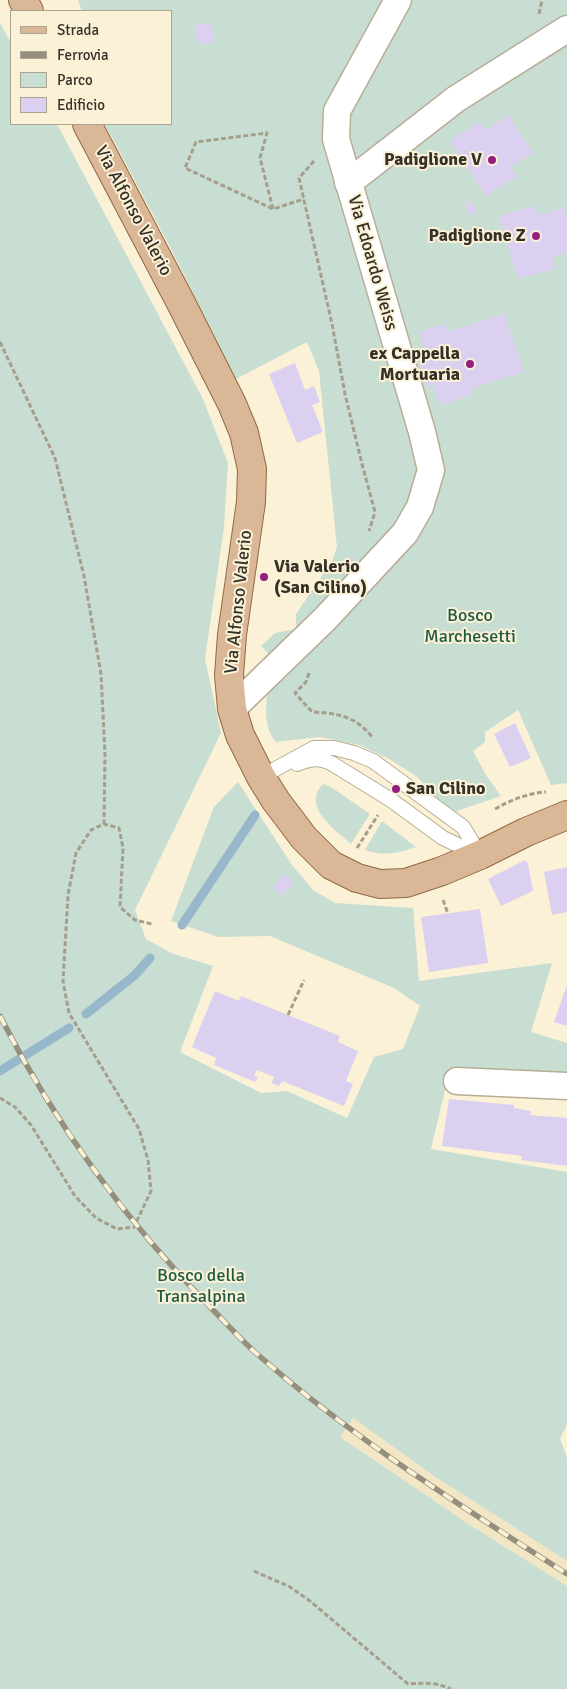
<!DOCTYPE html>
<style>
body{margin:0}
#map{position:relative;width:567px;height:1689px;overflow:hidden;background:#faf1d6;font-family:Signika,sans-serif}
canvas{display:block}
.legend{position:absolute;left:10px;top:10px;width:162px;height:115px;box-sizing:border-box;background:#faf1d6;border:1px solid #aba490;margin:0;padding:6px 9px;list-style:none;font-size:15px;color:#353127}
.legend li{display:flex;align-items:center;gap:10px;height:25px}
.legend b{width:25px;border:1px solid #aba490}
</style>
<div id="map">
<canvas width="567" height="1689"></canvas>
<ul class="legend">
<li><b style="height:6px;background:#dab797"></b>Strada</li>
<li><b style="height:6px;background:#958f7d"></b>Ferrovia</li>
<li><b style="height:14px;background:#c8ded2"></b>Parco</li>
<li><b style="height:14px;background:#dcd0f0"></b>Edificio</li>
</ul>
</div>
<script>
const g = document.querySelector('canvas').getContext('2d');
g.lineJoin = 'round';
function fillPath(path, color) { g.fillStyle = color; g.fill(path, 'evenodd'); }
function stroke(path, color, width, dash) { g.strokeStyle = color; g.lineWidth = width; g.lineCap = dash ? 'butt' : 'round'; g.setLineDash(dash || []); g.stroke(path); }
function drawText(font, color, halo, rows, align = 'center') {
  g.font = font + ' Signika,sans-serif'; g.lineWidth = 4; g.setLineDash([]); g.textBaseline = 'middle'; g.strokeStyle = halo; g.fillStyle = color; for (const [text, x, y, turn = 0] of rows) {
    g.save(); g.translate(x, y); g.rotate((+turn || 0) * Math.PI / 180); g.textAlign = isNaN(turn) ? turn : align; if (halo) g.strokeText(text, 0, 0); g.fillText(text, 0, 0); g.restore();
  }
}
fillPath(new Path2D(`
 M353,1418L431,1474L567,1561V1586L467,1523L340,1437Z`), '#f2e6c4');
fillPath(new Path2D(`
 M78,0H567V783L551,785L518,710L485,732V742L473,751L486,775L501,796L451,813L417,777L391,760L359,745L320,737L276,742C264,728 266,710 267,692L289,675L261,646L275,633L296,629V614L332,561L337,547L319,371L307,342L236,379L170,247L105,124H171V11H82Z
 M0,23L11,43V124H57L203,399L228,463L224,527L205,659L221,733L135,910L146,939L171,953L213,966L180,1052L261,1093L287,1091L347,1118L374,1057L403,1049L420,1006L394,988L270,936L218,937L171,921L214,807L238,782L292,865L313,890L335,903L413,908L419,981L552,963L531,1032L567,1043V1077L450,1069L431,1149L567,1172V1424L560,1439L567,1457V1561L431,1474L353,1418L340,1437L467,1523L567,1586V1689H0Z
 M323,784L331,787L370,814L351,844C336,830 301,807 323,784Z
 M382,821L416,847C398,853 383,857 365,850Z`), '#c8ded2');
stroke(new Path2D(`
 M182,925L255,815
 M86,1014L135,975L150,958
 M0,1071L69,1028`), '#97b7cb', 9);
fillPath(new Path2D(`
 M210,22L215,41L199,45L194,26Z
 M508,115L533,153L511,167L517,176L486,196L450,141L480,121L486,130Z
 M471,201L477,212L470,215L465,204Z
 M535,206L538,215L564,208L567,219V253L552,258L555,269L518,279L499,216Z
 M504,314L524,372L470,389L472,395L440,405L433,385L427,387L416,355L425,353L419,332L445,324L447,332Z
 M295,363L305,390L314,386L320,402L312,405L323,432L297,443L269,374Z
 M515,723L531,758L510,767L494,734Z
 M525,860L528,864L533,891L501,906L488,879Z
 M567,867V912L552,915L544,872Z
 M284,874L294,882L282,896L273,888Z
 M480,909L488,963L429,972L421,917Z
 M567,985V1026L554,1022Z
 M215,991L239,1001L241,996L340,1036L338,1042L358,1051L346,1081L353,1084L344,1106L282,1081L279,1086L271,1083L274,1077L257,1070L254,1076L258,1077L255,1082L214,1065L216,1058L192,1047Z
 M449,1099L514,1105V1108L531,1111L530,1115L567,1118V1166L521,1160L522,1156L442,1146Z`), '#dcd0f0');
const service = new Path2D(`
 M297,764C310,759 318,757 331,763L391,800L443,838L479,855
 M261,777L314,748H334L354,753L373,761L463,827L480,855`);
const minor = new Path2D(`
 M348,183L456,99L567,29
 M232,709L325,619L405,533L420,507L431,470L422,432L336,139L337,111L398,0
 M457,1081L567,1086`);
const primary = new Path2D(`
 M23,0L29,11
 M87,124L181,303L232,404L244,433L252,469L251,502L232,635L229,675L232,709L240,735L261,777L276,801L304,838L331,865L357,878L380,884L406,883L442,871L480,855L526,832L567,815`);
stroke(service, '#b7ae95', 16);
stroke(minor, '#b7ae95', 29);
stroke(primary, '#906942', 30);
stroke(new Path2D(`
 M539,14L542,0
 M314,161L299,178L332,324L345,394L362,464L375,512L369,531
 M273,209L260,158L267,133L196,142L185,168L273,209L304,199
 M0,342L55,458L84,576L101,674L105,754L104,824
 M309,673L306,682L295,693L312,712C336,713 356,716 372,737
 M495,809C511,800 528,793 546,792
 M357,848L378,815
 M443,900L448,914
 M288,1015L304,980
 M0,1098L15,1107L31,1125L75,1196L96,1218L117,1229L134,1227L151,1191L148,1160L139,1129L69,1013L63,981L68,895L76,853L91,830L104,824L119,828L123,848L120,907L135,920L152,924
 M254,1571L290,1587L310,1601L408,1684C424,1683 436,1682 451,1689`), '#a59e8b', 3, [5, 2.5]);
stroke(service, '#fff', 14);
stroke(minor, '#fff', 26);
stroke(primary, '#dab797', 28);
const rail = new Path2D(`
 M0,1016C55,1124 128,1224 213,1310C228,1325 241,1340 256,1353C352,1438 460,1505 567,1574`);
stroke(rail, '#958f7d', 5.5);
stroke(rail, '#faf1d6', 4, [11]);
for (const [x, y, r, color] of [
 [492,160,5,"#921f7f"],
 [536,236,5,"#921f7f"],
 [470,364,5,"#921f7f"],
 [264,577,5,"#921f7f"],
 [396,789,5,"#921f7f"]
]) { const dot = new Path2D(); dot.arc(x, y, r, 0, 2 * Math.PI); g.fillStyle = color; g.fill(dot); stroke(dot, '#faf1d6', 2); }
drawText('bold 18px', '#353127', '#faf1d6', [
 ["Padiglione V",482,160],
 ["Padiglione Z",526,236],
 ["ex Cappella",460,354],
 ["Mortuaria",460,375],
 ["Via Valerio",274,567,"left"],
 ["(San Cilino)",274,588,"left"],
 ["San Cilino",406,789,"left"]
], 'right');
drawText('18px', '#353127', '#faf1d6', [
 ["Via Alfonso Valerio",133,211,62],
 ["Via Edoardo Weiss",372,263,74],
 ["Via Alfonso Valerio",239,602,-84]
]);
drawText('18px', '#1f5b42', '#faf1d6', [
 ["Bosco",470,616],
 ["Marchesetti",470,637],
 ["Bosco della",201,1276],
 ["Transalpina",201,1297]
]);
</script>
